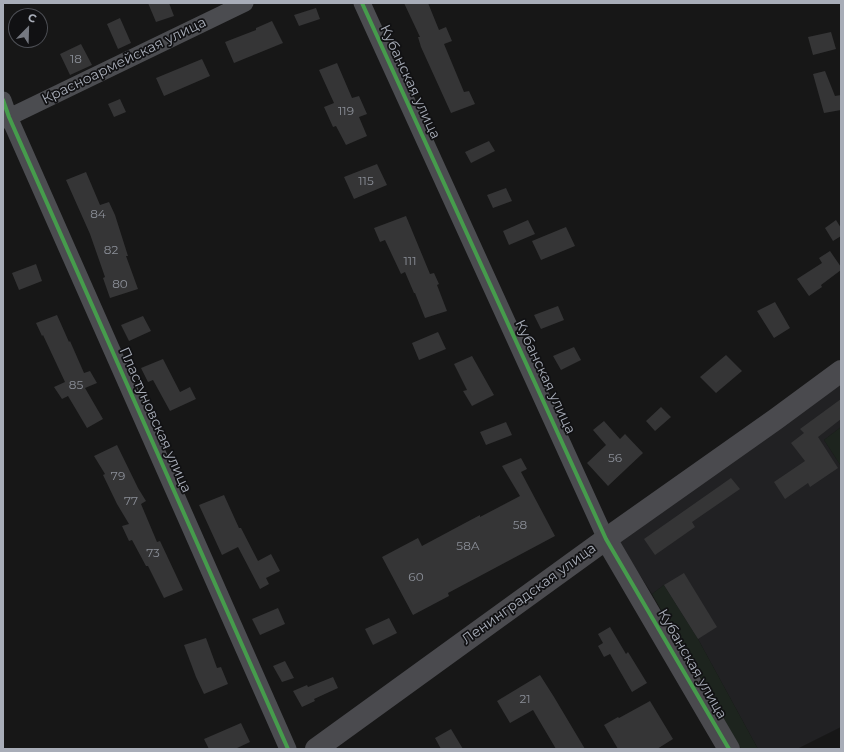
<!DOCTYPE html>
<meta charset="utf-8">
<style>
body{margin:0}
#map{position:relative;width:844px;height:752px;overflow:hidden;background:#171717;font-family:Montserrat,sans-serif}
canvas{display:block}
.frame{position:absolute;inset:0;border:4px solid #a8adb8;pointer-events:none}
.north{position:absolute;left:8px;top:8px;width:40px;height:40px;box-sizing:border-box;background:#111113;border:1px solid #4d4f55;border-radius:50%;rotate:23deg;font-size:11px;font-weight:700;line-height:16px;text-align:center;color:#a8adb8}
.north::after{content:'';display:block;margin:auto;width:14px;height:18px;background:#757880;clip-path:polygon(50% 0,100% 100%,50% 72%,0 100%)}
</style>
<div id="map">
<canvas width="844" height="752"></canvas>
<div class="frame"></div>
<div class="north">С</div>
</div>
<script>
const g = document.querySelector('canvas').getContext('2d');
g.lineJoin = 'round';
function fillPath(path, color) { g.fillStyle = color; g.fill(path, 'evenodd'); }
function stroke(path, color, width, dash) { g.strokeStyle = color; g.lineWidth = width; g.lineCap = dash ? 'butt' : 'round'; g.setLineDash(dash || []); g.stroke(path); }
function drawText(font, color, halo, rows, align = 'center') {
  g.font = font + ' Montserrat,sans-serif'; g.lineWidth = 3.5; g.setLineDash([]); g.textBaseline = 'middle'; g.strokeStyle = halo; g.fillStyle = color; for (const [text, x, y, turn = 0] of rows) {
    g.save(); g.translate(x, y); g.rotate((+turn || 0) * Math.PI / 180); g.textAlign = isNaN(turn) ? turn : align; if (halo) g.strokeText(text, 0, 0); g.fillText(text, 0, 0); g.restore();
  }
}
fillPath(new Path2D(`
 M841,384V427L824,440L841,466V727L797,749H758L698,639L664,585L652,594L618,541Z`), '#212123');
fillPath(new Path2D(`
 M841,427V466L824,440Z
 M664,585L698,639L758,749H741L652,594Z`), '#1d241e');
fillPath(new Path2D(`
 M148,3H169L174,16L156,22Z
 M404,3H428L439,30L446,27L452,41L444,44L464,92L469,91L475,104L451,113L421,47L418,37H420Z
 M316,8L320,19L299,26L294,15Z
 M120,18L131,43L118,49L107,24Z
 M272,21L283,43L234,63L225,42L256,30V28Z
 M831,32L836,49L813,55L808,37Z
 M81,44L92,65L70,75L60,54Z
 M202,59L210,76L164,96L156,78Z
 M337,63L352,98L359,96L367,114L359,117L367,136L346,145L336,126L333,127L324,107L334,103L319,70Z
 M825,71L835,96L841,95V110L824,113L813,74Z
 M120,99L126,112L114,117L108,104Z
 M489,141L495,151L471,163L465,152Z
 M377,164L387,185L354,199L344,177Z
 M86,172L100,205L109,202L115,215L128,256H126L138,289L110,298L103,278L105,277L90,234L66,180Z
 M506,188L512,201L493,208L487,195Z
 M406,216L430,274L434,273L439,284L437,285L447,311L425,318L415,293H414L405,272L401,274L385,240L380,242L374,228Z
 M528,220L535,234L509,245L503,231Z
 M836,220L841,228V236L833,241L825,228Z
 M566,227L575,246L541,260L532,241Z
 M830,251L841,267V270L821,285L822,287L809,296L797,279L822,263L819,258Z
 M36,264L42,281L19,290L12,273Z
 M775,302L790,328L774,338L757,311Z
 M558,306L564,320L541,329L534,315Z
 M57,315L69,342L70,341L84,373L90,371L97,383L85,388L103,419L87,428L68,396L62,399L54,387L65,382L43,335L42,336L36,323Z
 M143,316L151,331L129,341L121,325Z
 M438,332L446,349L419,360L412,343Z
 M574,347L581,360L561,370L553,356Z
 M726,355L742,371L716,393L700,377Z
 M472,356L494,395L472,406L463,391L467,390L454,364Z
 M163,359L180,392L190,387L196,399L170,411L153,380L148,382L141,368Z
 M841,399V419L818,437L838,468L810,487L808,483L785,499L774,482L805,461L791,443L804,433L800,429Z
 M661,407L671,417L655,431L646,421Z
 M604,421L620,439L625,434L643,453L608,486L587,463L606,445L593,430Z
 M506,422L512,435L486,445L480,432Z
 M117,445L138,488L146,501L141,504L157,542L160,541L183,590L164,598L148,566H146L132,540L129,541L122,526L129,524L117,504L103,475L105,474L94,456Z
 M521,458L527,469L521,472L555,536L448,593L449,596L413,615L382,557L418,538L422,546L480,515V517L520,496L502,466Z
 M731,478L740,489L692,522L695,527L655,555L644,539Z
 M224,495L239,528H241L258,561L271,554L280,571L266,578L269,584L260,589L238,547L222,555L199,505Z
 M684,573L717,627L698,639L664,585Z
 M278,608L285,624L260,635L252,619Z
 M389,618L397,633L373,645L365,629Z
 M610,627L626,654L628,652L647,683L632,692L610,654L604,657L598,646L603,643L598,634Z
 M206,638L217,668L221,667L228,684L204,694L196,677L184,645Z
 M285,661L294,678L282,682L273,666Z
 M540,675L554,697L585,749H556L533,710L510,723L497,701Z
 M333,677L338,688L314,699L315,701L302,707L293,691L307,685L308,687Z
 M650,701L673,739L657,749H618L604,725L618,717L619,718Z
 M241,723L250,742L235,749H209L204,739Z
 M451,729L463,749H441L435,738Z`), '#353536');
stroke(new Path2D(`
 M362,3L606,539
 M3,100L9,117L288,749
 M3,120L245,3`), '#4b4c50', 17);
stroke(new Path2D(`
 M606,539L729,749
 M316,749L606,539L776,419L841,371`), '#4a4a4e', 22);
stroke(new Path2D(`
 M362,3L606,539L729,749
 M3,100L9,117L288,749`), '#469c4c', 4);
drawText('12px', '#8b8f98', null, [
 ["18",76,59],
 ["119",346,111],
 ["115",366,181],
 ["84",98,214],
 ["82",111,250],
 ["111",410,261],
 ["80",120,284],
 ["85",76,385],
 ["56",615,458],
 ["79",118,476],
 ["77",131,501],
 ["58",520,525],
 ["58А",468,546],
 ["73",153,553],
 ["60",416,577],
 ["21",525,699]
]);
drawText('14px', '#a8adb8', '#111113', [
 ["Красноармейская улица",124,61,-26],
 ["Кубанская улица",410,82,65],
 ["Кубанская улица",545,377,65],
 ["Пластуновская улица",155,420,66],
 ["Ленинградская улица",529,594,-36],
 ["Кубанская улица",692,664,60]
]);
</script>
